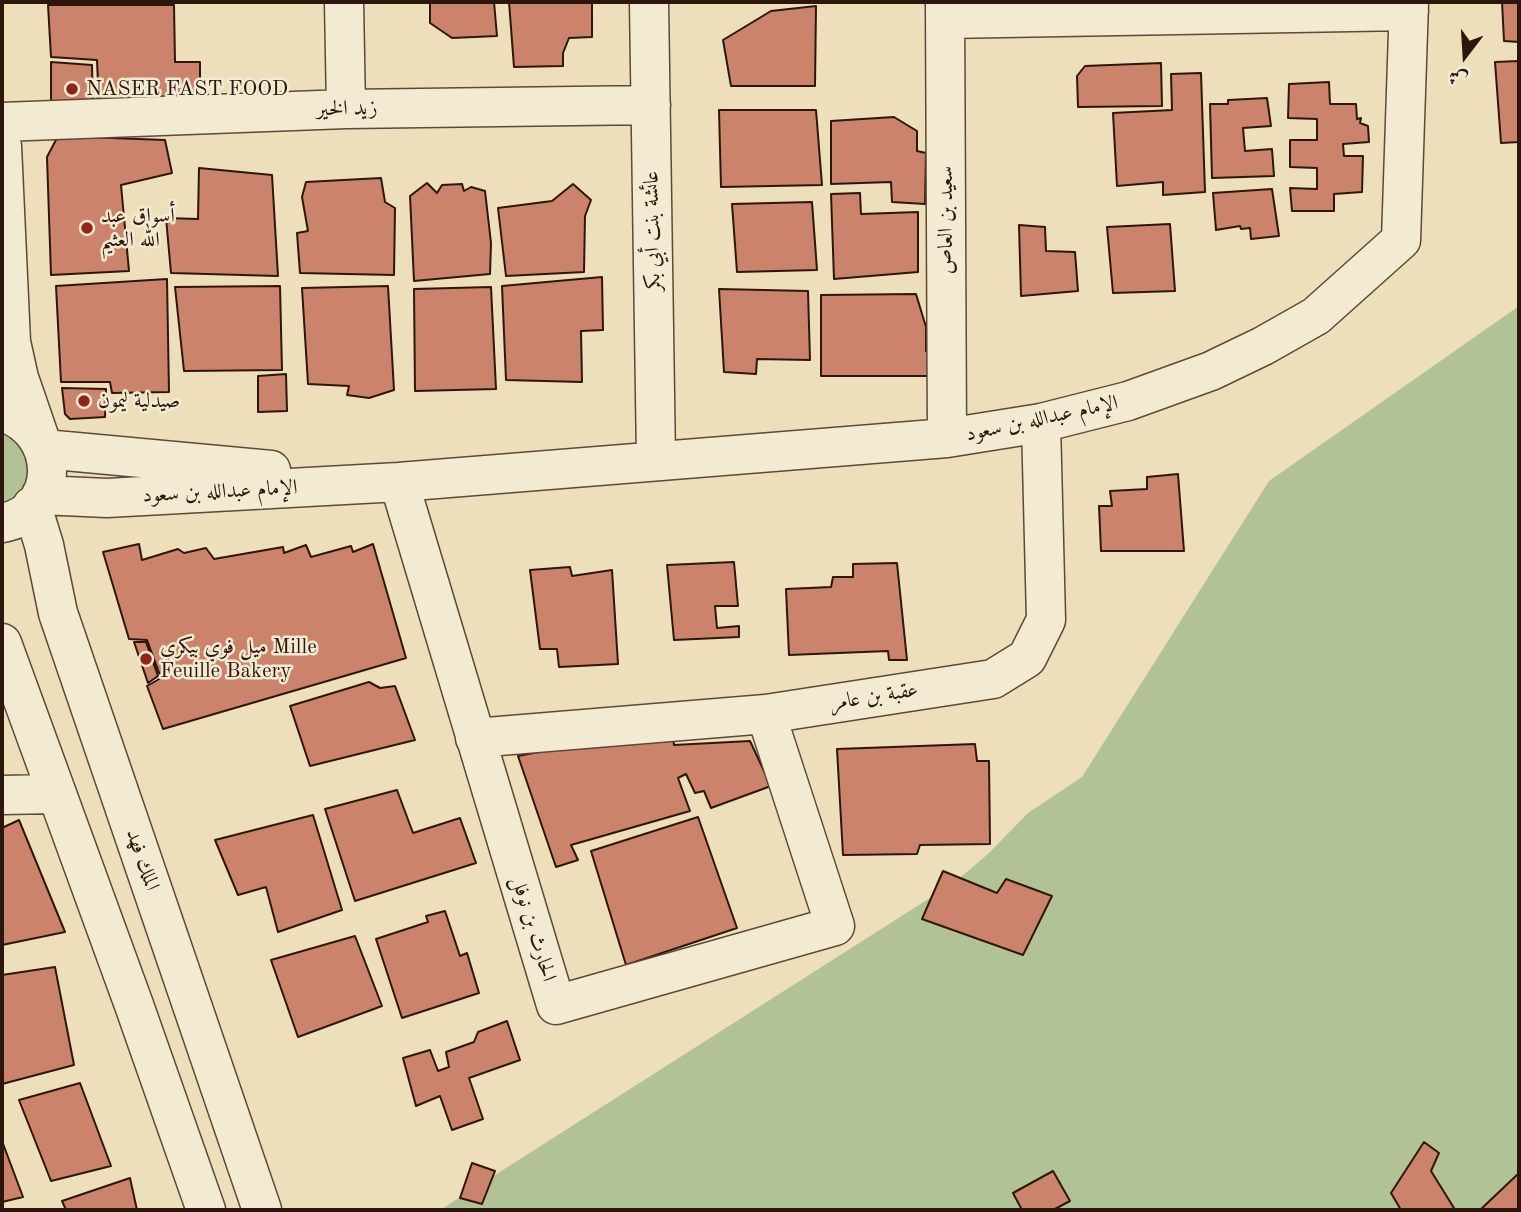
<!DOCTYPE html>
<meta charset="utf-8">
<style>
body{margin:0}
#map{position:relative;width:1521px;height:1212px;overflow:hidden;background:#ecdfba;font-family:"Old Standard TT",Amiri,serif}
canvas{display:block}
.frame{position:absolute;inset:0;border:4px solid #2d170c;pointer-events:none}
.north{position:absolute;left:1430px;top:21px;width:70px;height:70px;-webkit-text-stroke:5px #f3ead2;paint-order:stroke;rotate:197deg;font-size:19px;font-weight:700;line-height:28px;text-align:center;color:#2d170c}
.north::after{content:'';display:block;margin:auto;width:24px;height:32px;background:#2d170c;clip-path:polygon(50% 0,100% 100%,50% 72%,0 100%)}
</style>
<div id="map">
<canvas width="1521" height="1212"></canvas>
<div class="frame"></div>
<div class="north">ش</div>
</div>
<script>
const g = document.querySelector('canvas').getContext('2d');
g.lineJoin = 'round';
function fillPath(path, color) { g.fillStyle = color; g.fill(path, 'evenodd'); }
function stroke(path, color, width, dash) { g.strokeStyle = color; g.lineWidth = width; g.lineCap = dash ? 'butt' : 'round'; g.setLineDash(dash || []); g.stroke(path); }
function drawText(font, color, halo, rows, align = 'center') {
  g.font = font + ' "Old Standard TT",Amiri,serif'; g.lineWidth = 5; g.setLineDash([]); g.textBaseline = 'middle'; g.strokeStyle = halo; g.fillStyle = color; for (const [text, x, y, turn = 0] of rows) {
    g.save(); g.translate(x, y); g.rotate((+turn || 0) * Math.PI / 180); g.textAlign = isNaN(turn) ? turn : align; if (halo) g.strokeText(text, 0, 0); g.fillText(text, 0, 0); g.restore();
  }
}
fillPath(new Path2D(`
 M1519,306V1210H440L955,882L988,854L1028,813L1082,777L1269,481Z
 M2,433C22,441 38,469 24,490C20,497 9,503 2,508Z`), '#b1c395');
const building = new Path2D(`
 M430,2H494L497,36L452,38L430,23Z
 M509,2H592V37L569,38L563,53V66L514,67Z
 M1502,2H1519V42L1504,41Z
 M48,5H174L175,62H200V106L99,108L97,60L51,57Z
 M816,6L815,86H731L723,40L771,11Z
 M1519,61V142L1501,143L1495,62Z
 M51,62L92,65L93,113H51Z
 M1161,63L1162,106L1078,107L1077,76L1085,66Z
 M1201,73L1205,192L1163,195V182L1117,186L1113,113L1172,110L1171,74Z
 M1329,82L1330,104H1356L1357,119L1361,118L1360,123L1368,126L1369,142L1343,144L1344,156H1363L1362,192L1334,194V211H1292L1290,188L1317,189V168L1290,167V140H1317V119L1288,118L1289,84Z
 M1267,98L1271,126L1243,128L1245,151L1272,149L1274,176L1212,178L1210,104H1228V100Z
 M719,110H816L822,185L721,187Z
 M894,117L917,131V151L926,153L925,204L892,202L891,182L831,184V121Z
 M58,136L165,140L172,173L121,185L129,271L51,275L47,157Z
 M199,168L272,175L278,276L171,273L166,218L198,219Z
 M381,178L385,202L395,208L394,275L300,273L297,233L308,231L302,197L306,182Z
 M427,183L437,193L442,185L462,184L464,191L471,187L485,191L491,243L490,274L414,281L410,196Z
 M573,184L591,200L585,216L584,272L506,276L498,208L552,201Z
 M1272,189L1279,236L1251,239L1250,228L1241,229L1240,226L1216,230L1213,193Z
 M860,193L861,214L918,212V272L834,279L831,194Z
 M812,202L817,270L737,272L732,204Z
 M1170,224L1175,291L1113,293L1107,227Z
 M1019,225L1045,227L1046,251L1075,252L1078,291L1021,296Z
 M602,277L603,330L581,331L582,382L506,380L502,286Z
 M167,279L169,392L112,393L110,382H61L56,286Z
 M280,286L282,370L184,371L175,287Z
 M388,286L394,390L369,398L347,395L349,386L308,384L302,288Z
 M491,287L496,389L415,391L414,289Z
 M719,289L808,291L810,360L757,359L756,374L724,372Z
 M916,294L926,327V351L938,354L939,376H821V295Z
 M286,374L287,411L258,412V376Z
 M62,388L106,389L105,417L70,419L65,414Z
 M1178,474L1184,551H1101L1099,506H1112L1110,491L1147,489V477Z
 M139,544L142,560L178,549L184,553L206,548L214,559L283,547L284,553L306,545L311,557L351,546L353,552L373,544L406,658L163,729L147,686L161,678L147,640L129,639L103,552Z
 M734,562L738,606H715L717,628L739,626V637L674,640L667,565Z
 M897,563L907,660H889L888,651L789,655L786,589L831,587L833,577H853V564Z
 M570,567L572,576L612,570L618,664L559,667L557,649H540L530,570Z
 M134,642H146L158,676L148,683Z
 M369,682L380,688L395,686L415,740L310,766L290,706Z
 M673,736L674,745L750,741L771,786L711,808L704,791L695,793L686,774L678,778L690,811L571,845L578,860L556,867L518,756L585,743Z
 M975,744L977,761H989L990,844L920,845L917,854L843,855L837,749Z
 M397,790L413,833L460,818L476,863L355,901L325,809Z
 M313,815L342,910L278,932L266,887L238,895L215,840Z
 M698,817L737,928L626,965L591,851Z
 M19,820L65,932L2,945V828Z
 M943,871L997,893L1006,879L1052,896L1023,955L922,919Z
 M445,911L460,956L467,953L479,993L402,1018L376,939L428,922L426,916Z
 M355,936L382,1006L298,1037L271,960Z
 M55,967L74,1065L2,1084V975Z
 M507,1021L520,1060L469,1078L483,1119L452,1130L440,1096L416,1106L403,1058L430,1050L438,1071L449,1067L446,1052L474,1042L478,1032Z
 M80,1083L111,1166L51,1181L19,1100Z
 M2,1141L23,1197L2,1202Z
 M1424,1142L1439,1153L1431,1171L1454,1208L1451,1210H1401L1391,1193Z
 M472,1163L495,1171L482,1204L460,1198Z
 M1053,1171L1070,1201L1053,1210H1022L1013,1193Z
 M1519,1173V1210H1480Z
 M130,1178L137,1210H66L62,1201Z`);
fillPath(building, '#cb836c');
stroke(building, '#2d170c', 2);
const minor = new Path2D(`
 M344,2L346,109
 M649,2L656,460
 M945,2L947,438
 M945,19L1409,11
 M2,122L346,109L651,105
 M2,146L11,342L19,378L40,439
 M2,412C61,430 63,512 2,523
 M44,449L271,470
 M399,482L556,1005L835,926L766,714
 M41,495L107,498L399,482L947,438L1041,423L1128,401L1211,371L1263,346L1316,316L1401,240L1409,2
 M32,506L44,545L58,613L262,1210
 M2,643L134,1005L206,1210
 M475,738L766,714L993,679L1027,658L1046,620L1041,423
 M2,795L56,794`);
stroke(minor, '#5d4938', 41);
stroke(minor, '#f3ead2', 38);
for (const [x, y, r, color] of [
 [72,89,7,"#8f2418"],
 [87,228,7,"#8f2418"],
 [84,401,7,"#8f2418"],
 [146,659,7,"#8f2418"]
]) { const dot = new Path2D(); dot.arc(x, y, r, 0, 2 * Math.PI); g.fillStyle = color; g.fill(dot); stroke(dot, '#f3ead2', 2.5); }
drawText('21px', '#2d170c', '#f3ead2', [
 ["NASER FAST FOOD",86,89],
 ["أسواق عبد",101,216],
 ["الله العثيم",101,240],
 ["صيدلية ليمون",98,401],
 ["ميل فوي بيكري Mille",160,647],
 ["Feuille Bakery",160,671]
], 'left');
drawText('21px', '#2d170c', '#f3ead2', [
 ["زيد الخير",347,109,-1],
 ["سعيد بن العاص",946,220,-90],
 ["عائشة بنت أبي بكر",653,231,-91],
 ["الإمام عبدالله بن سعود",1042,419,-12],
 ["الإمام عبدالله بن سعود",220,492,-3],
 ["عقبة بن عامر",874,697,-9],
 ["الملك فهد",142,860,71],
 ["الحارث بن نوفل",533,929,73]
]);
</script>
